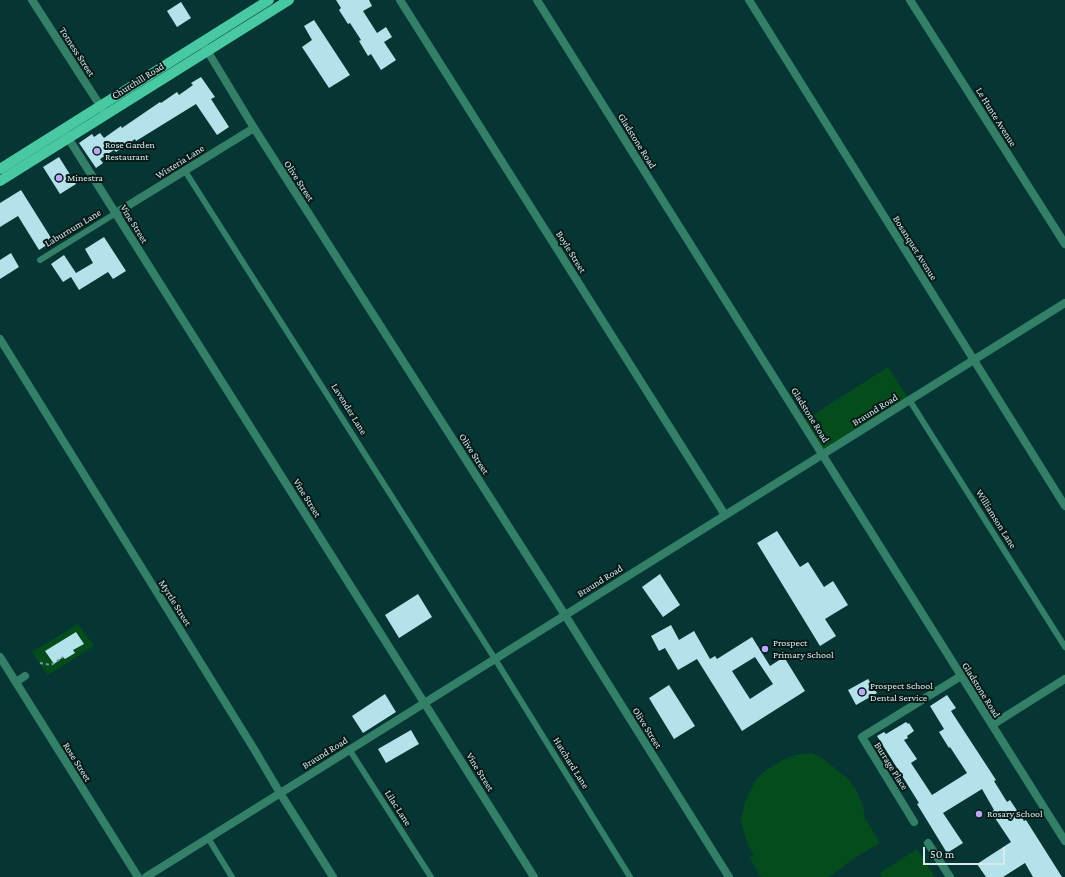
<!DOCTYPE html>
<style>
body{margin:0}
#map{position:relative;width:1065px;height:877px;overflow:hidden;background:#063634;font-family:"Crimson Pro",serif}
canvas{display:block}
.scale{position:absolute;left:923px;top:847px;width:82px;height:18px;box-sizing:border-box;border:2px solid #d5ecea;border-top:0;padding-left:5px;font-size:12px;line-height:14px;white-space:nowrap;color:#d5ecea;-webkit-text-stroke:3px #081a19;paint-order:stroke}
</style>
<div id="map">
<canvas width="1065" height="877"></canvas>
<div class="scale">50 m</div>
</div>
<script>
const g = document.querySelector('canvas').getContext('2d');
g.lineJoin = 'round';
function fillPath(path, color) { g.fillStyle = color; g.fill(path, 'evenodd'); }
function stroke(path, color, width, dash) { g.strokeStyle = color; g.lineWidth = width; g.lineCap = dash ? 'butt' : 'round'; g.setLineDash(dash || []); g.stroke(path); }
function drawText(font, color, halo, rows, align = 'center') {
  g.font = font + ' "Crimson Pro",serif'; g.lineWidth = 4; g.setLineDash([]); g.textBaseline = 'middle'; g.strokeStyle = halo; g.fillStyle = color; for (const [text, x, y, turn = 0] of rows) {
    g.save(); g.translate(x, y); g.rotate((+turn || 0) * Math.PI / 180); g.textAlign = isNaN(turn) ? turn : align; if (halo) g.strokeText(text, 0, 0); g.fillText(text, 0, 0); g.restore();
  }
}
fillPath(new Path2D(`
 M888,367L910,401L822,455L802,422Z
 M78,624L94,646L48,675L32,652Z
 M812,753L825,760L849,780L855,788L863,806L865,818L880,843L851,860L842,868L828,877H761L749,857L754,855L747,842L741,822L745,802L757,778L768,769L783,760L795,755Z
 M917,849L935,877H882L880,873Z`), '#054c1d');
fillPath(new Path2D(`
 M336,0H369L372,6L363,11L377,33L386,27L392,37L384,42L396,60L381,70L371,54L368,56L359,41L361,40L350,23L348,24L339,10L341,8Z
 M181,2L191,18L177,27L167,11Z
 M314,20L350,75L329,88L302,47L312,40L304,26Z
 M201,77L215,97L211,99L229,127L217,135L196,104L136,141L135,139L116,152L114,150L100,159L103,163L96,168L79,143L92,134L94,137L100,133L104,138L121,126L122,128L160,102L161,103L177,92L179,95L193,85L191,83Z
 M59,157L76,184L60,194L43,167Z
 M21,190L53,241L39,250L18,216L0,227V203Z
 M104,237L126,271L113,279L108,272L79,290L71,277L63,282L51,264L64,255L76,273L93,263L85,249Z
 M11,253L19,267L0,279V260Z
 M777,531L800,567L808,562L824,587L833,581L848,605L825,619L836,636L820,646L757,543Z
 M660,574L680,605L663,617L642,587Z
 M418,594L432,617L399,638L385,615Z
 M671,625L679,640L694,631L710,659L715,656L717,659L752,637L770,666L784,657L805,691L742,731L697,659L678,670L665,648L659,651L651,636ZM755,657L773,684L750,699L732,671Z
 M76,632L84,644L73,650L75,653L65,659L63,657L54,664L45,651Z
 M868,679L877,693L856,705L848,690Z
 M669,685L695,726L674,739L649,698Z
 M385,694L396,712L363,733L352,716Z
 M947,695L956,708L951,711L996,780L994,781L1007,802L1010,800L1024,821L1026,820L1062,877H1033L1025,863L1003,877H986L977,864L1011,842L991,812L994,810L982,789L943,813L963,843L947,853L917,804L919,803L877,736L884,732L886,734L906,722L908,724L909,723L914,731L907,736L908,738L904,740L917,759L911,763L932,795L967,773L950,747L949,748L939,732L944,729L930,706Z
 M411,730L419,744L386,763L378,749Z`), '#b4e2ea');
stroke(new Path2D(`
 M40,663L51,665L63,657`), '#779997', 2, [3, 3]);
stroke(new Path2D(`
 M185,171L495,659L630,877
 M40,260L116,213
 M910,401L1065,647
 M349,749L431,877
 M208,838L232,877`), '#347f67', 6);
stroke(new Path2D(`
 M32,0L103,110
 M400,0L725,515
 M537,0L1065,841
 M749,0L1065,506
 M910,0L1065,244
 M202,42L254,128L565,615L729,877
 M65,133L534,877
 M116,213L254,128
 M0,339L254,749L280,793L333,877
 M0,657L138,877
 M16,682L25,676
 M992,725L1065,679
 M914,822L862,737L961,676
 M928,843L950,877
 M146,877L1065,303`), '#347f67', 8);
stroke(new Path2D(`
 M0,169L269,0
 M0,181L289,0`), '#49c9a2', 10);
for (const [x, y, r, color] of [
 [97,151,4,"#b9aaf7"],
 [59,178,4,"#b9aaf7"],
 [765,649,4,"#b9aaf7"],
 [862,692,4,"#b9aaf7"],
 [979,814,4,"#b9aaf7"]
]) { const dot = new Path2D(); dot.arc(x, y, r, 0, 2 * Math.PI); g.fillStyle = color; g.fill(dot); stroke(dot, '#081a19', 1.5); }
drawText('10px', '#d5ecea', '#081a19', [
 ["Totness Street",77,52,57],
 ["Churchill Road",138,81,-32],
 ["Le Hunte Avenue",996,117,58],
 ["Gladstone Road",637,141,58],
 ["Wisteria Lane",180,162,-32],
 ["Olive Street",299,181,57],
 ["Vine Street",134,224,58],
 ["Laburnum Lane",73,228,-31],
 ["Bosanquet Avenue",915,248,58],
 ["Boyle Street",571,252,58],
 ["Lavender Lane",349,409,58],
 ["Braund Road",875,410,-32],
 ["Gladstone Road",810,415,58],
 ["Olive Street",474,454,57],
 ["Vine Street",307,498,58],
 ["Williamson Lane",996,519,58],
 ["Braund Road",600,581,-32],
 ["Myrtle Street",175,603,58],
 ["Gladstone Road",981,690,58],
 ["Olive Street",647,728,58],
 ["Braund Road",325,753,-32],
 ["Rose Street",77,762,58],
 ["Hatchard Lane",571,763,58],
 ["Burrage Place",891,766,58],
 ["Vine Street",480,772,58],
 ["Lilac Lane",398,808,57]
]);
drawText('10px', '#d5ecea', '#081a19', [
 ["Rose Garden",105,145],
 ["Restaurant",105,157],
 ["Minestra",67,178],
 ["Prospect",773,643],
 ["Primary School",773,655],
 ["Prospect School",870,686],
 ["Dental Service",870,698],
 ["Rosary School",987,814]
], 'left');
</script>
